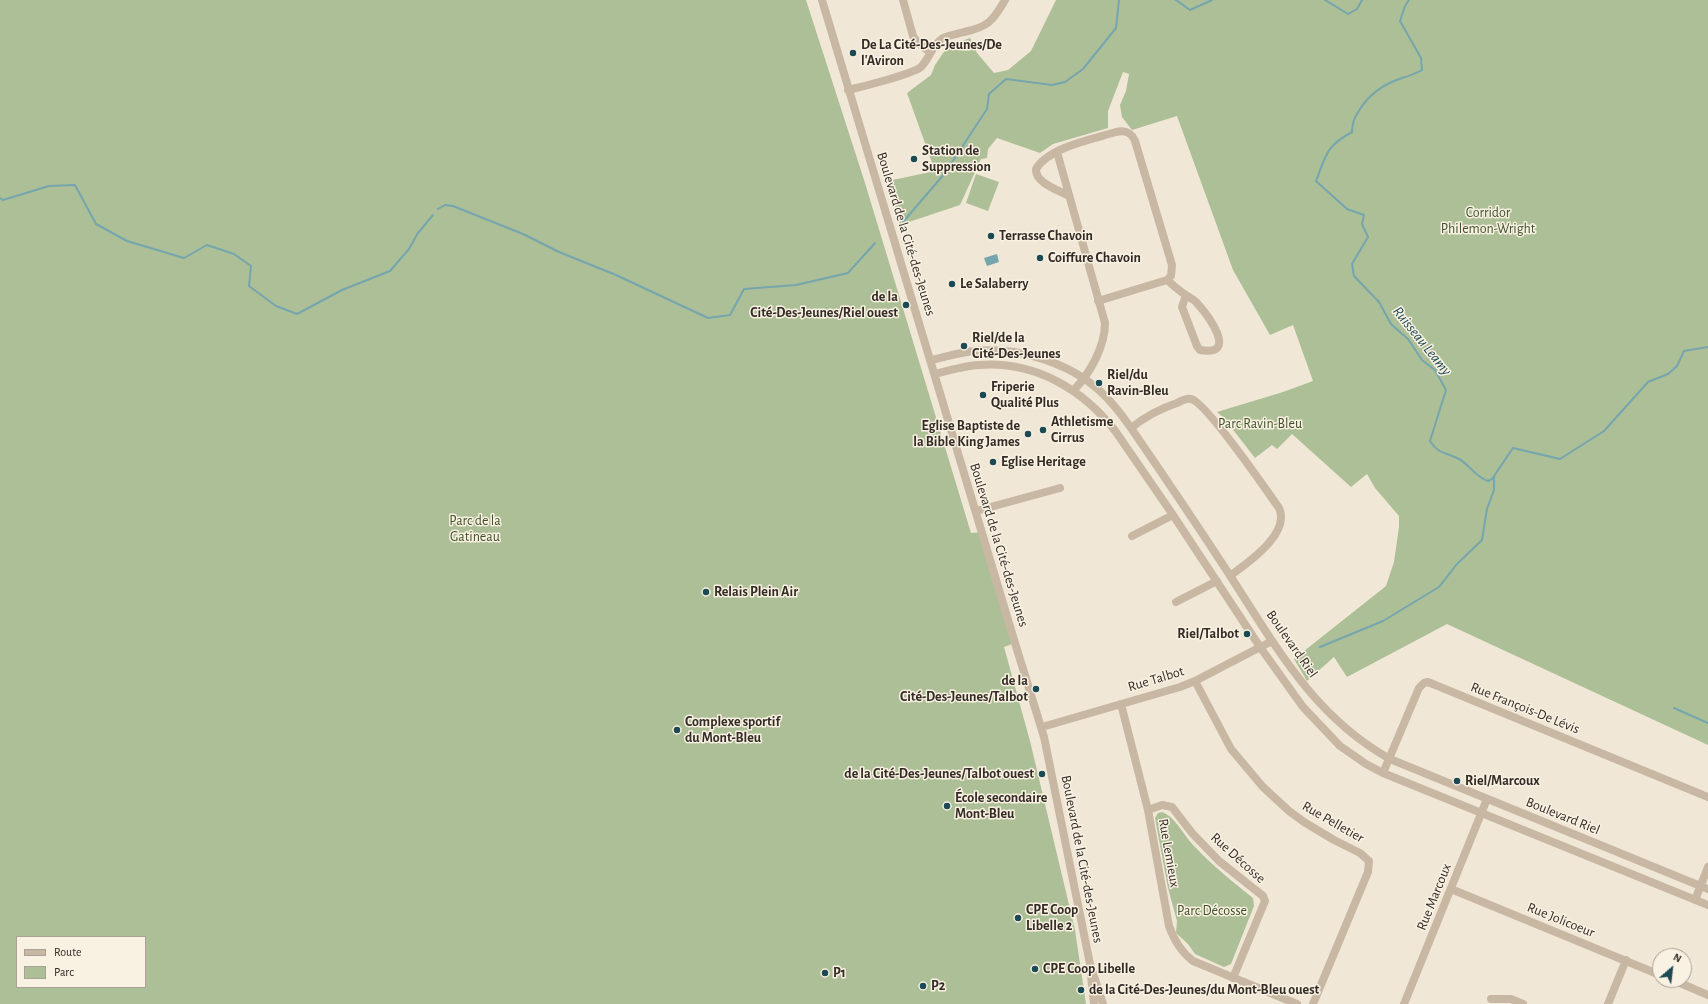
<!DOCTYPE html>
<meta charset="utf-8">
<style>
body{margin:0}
#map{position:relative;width:1708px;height:1004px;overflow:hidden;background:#f1e7d6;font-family:"Alegreya Sans",sans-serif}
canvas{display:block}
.legend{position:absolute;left:16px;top:936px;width:130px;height:52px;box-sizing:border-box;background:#f9f1e2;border:1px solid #aaa296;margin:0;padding:5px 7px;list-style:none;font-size:12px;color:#332b25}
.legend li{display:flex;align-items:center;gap:8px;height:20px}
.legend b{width:20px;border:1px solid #aaa296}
.north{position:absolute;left:1652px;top:948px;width:40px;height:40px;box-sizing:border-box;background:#f9f1e2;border:1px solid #aaa296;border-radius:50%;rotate:28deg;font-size:11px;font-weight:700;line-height:16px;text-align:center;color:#332b25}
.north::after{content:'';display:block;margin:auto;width:14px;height:18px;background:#1b4a54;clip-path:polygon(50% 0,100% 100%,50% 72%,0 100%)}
</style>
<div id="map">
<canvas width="1708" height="1004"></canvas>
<ul class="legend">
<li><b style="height:5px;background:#c8b8a3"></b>Route</li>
<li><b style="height:11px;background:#adbf97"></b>Parc</li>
</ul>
<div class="north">N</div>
</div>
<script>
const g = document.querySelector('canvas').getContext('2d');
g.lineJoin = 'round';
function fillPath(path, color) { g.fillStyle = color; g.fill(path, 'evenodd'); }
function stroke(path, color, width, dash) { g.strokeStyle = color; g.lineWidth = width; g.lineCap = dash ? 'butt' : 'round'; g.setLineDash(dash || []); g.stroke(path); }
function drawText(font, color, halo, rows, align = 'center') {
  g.font = font + ' "Alegreya Sans",sans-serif'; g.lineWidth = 3; g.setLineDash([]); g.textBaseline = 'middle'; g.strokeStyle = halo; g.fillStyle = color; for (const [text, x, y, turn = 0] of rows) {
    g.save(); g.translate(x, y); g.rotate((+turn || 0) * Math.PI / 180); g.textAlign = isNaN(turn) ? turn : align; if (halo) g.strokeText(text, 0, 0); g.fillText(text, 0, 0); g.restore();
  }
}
fillPath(new Path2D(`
 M0,0H806L865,183L971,533L982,532L1015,643L1004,647L1030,741L1075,930L1086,1004H0ZM17,937H145V987H17Z
 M1056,0H1708V745L1447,624L1347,677L1334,657L1307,681L1294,659L1386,586L1394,562L1399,527V516L1375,488L1367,474L1351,487L1292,434L1277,449L1272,445L1255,458L1224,418L1217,412L1283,392L1313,381L1293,325L1270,335L1233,270L1177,116L1132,130L1122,117L1120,105L1126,91L1129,74L1123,72L1108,111V128L1053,144L1040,153L997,138L988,149L987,158L981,159L960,205L900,225L888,181L935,171L907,93L931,75L935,65L948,46L970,38L977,53L994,73L1008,70L1031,51Z
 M976,174L999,182L988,211L966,203Z
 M1162,812C1177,818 1184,837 1196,848C1213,866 1233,882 1253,898L1254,906L1231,964L1224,967L1195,954L1188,944L1176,933L1177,921L1168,888L1155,818L1158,813Z`), '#adbf97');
fillPath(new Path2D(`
 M997,254L999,262L987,266L984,258Z`), '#75a5ad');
stroke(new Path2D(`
 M1176,0L1190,10L1212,0
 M1325,0L1348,14L1357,9L1362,0
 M1409,0L1405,6L1400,21L1421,58L1422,70C1415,74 1409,76 1402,78C1384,84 1370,93 1360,109C1355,117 1352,122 1352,132C1326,146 1326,155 1316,181L1347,209L1364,215L1362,224L1368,237L1352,264L1354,276L1379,302L1391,324L1408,339L1422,360L1435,370L1446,390L1430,441C1438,454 1446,452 1459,459C1470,465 1475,477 1488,481L1492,479L1513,448L1560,459L1604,431L1648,382L1668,374L1677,366L1684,351L1708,347
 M0,198L3,200L49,186L75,185L96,224L127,241L184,258L207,245L234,254L251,266L249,286L276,306L297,314L342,290L390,271L409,249L418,233L433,215
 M438,209L445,205L453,206L523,234L559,252L616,275L708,318L730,315L744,289L796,285L848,273L875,243
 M903,222L945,173L987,109L989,94L1006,79L1052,85L1065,82L1083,69L1116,28L1119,0
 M1320,647L1383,621L1439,587L1457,564L1482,540L1487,509L1494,490V477
 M1674,708L1708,723`), '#75a5ad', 2);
stroke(new Path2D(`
 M822,0L1015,643L1044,737L1090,964L1103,1004
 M903,0L913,36L918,43L930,52
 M848,90C861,87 913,74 921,67C930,58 931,46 943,38C949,35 957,34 964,32C988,27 993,21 1005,0
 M1057,152L1105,323C1105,347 1090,373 1074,390
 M1069,196C1058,190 1035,183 1036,169C1049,147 1093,139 1116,132C1125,130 1131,132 1135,141L1172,265L1171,276L1167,280L1098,301
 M1167,280C1173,285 1179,291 1186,295C1190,298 1193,299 1196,302C1207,314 1240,357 1200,350L1197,346L1182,307L1186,295
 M931,360C946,357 960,352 975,351C1018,347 1068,362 1100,391C1112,402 1122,415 1131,428C1164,476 1197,525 1229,574C1275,645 1313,716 1390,759L1708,889
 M935,374C950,370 964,366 979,365C1035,361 1083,389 1116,432L1173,515L1260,647L1303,707L1340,746L1366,764L1383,773L1708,905
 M1131,428C1146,416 1159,409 1177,403C1181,401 1186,398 1191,399C1206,402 1267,491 1279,508C1291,534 1247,563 1230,576
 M976,511L1060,488
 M1132,536L1173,515
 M1176,602L1217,581
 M1195,681L1231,749L1263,787L1289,811L1304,822L1334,840L1360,853L1369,861L1368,872L1313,1004
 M1121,704L1148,810L1169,926C1174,940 1181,952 1193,961L1297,1004
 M1042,727L1180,687L1195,681L1272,641
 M1383,773L1419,688L1424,683L1428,682L1708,797
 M1148,810L1162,805L1172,807L1192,833L1219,861L1263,896L1265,901L1233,978
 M1451,889L1660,975
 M1695,900L1708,867
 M1091,975L1094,1004
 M1673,980L1708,995
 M1491,999H1511L1523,1004
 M1404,1004L1487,799
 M1608,1004L1626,960`), '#c8b8a3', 8);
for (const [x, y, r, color] of [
 [853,53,4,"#1b4a54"],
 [914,159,4,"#1b4a54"],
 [991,236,4,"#1b4a54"],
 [1040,258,4,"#1b4a54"],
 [952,284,4,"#1b4a54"],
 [906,305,4,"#1b4a54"],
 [964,346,4,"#1b4a54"],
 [1099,383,4,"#1b4a54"],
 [983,395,4,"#1b4a54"],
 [1043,430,4,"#1b4a54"],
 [1028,434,4,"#1b4a54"],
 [993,462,4,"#1b4a54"],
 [706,592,4,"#1b4a54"],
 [1247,634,4,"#1b4a54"],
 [1036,689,4,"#1b4a54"],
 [677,730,4,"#1b4a54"],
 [1042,774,4,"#1b4a54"],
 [1457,781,4,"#1b4a54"],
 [947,806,4,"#1b4a54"],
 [1018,918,4,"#1b4a54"],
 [1035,969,4,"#1b4a54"],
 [825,973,4,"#1b4a54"],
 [923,986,4,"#1b4a54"],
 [1081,990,4,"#1b4a54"]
]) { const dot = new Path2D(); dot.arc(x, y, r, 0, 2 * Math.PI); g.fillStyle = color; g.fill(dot); stroke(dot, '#f9f1e2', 1.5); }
drawText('bold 14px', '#332b25', '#f9f1e2', [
 ["De La Cité-Des-Jeunes/De",861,45],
 ["l'Aviron",861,61],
 ["Station de",922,151],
 ["Suppression",922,167],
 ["Terrasse Chavoin",999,236],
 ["Coiffure Chavoin",1048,258],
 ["Le Salaberry",960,284],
 ["de la",898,297,"right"],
 ["Cité-Des-Jeunes/Riel ouest",898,313,"right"],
 ["Riel/de la",972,338],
 ["Cité-Des-Jeunes",972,354],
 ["Riel/du",1107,375],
 ["Ravin-Bleu",1107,391],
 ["Friperie",991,387],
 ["Qualité Plus",991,403],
 ["Athletisme",1051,422],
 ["Cirrus",1051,438],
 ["Eglise Baptiste de",1020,426,"right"],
 ["la Bible King James",1020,442,"right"],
 ["Eglise Heritage",1001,462],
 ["Relais Plein Air",714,592],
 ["Riel/Talbot",1239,634,"right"],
 ["de la",1028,681,"right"],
 ["Cité-Des-Jeunes/Talbot",1028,697,"right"],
 ["Complexe sportif",685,722],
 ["du Mont-Bleu",685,738],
 ["de la Cité-Des-Jeunes/Talbot ouest",1034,774,"right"],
 ["Riel/Marcoux",1465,781],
 ["École secondaire",955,798],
 ["Mont-Bleu",955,814],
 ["CPE Coop",1026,910],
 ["Libelle 2",1026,926],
 ["CPE Coop Libelle",1043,969],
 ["P1",833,973],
 ["P2",931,986],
 ["de la Cité-Des-Jeunes/du Mont-Bleu ouest",1089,990]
], 'left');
drawText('14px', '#3e5129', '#f9f1e2', [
 ["Corridor",1488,213],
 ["Philemon-Wright",1488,229],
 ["Parc Ravin-Bleu",1260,424],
 ["Parc de la",475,521],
 ["Gatineau",475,537],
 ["Parc Décosse",1212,911]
]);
drawText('14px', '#332b25', '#f9f1e2', [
 ["Boulevard de la Cité-des-Jeunes",906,234,73],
 ["Boulevard de la Cité-des-Jeunes",999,545,73],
 ["Boulevard Riel",1292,644,55],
 ["Rue Talbot",1156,679,-17],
 ["Rue François-De Lévis",1525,708,22],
 ["Boulevard Riel",1563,816,22],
 ["Rue Pelletier",1333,822,30],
 ["Rue Lemieux",1169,853,80],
 ["Rue Décosse",1238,858,42],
 ["Boulevard de la Cité-des-Jeunes",1082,859,79],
 ["Rue Marcoux",1434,897,-68],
 ["Rue Jolicoeur",1561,920,22]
]);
drawText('italic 15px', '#1b4a54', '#f9f1e2', [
 ["Ruisseau Leamy",1422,341,51]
]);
</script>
